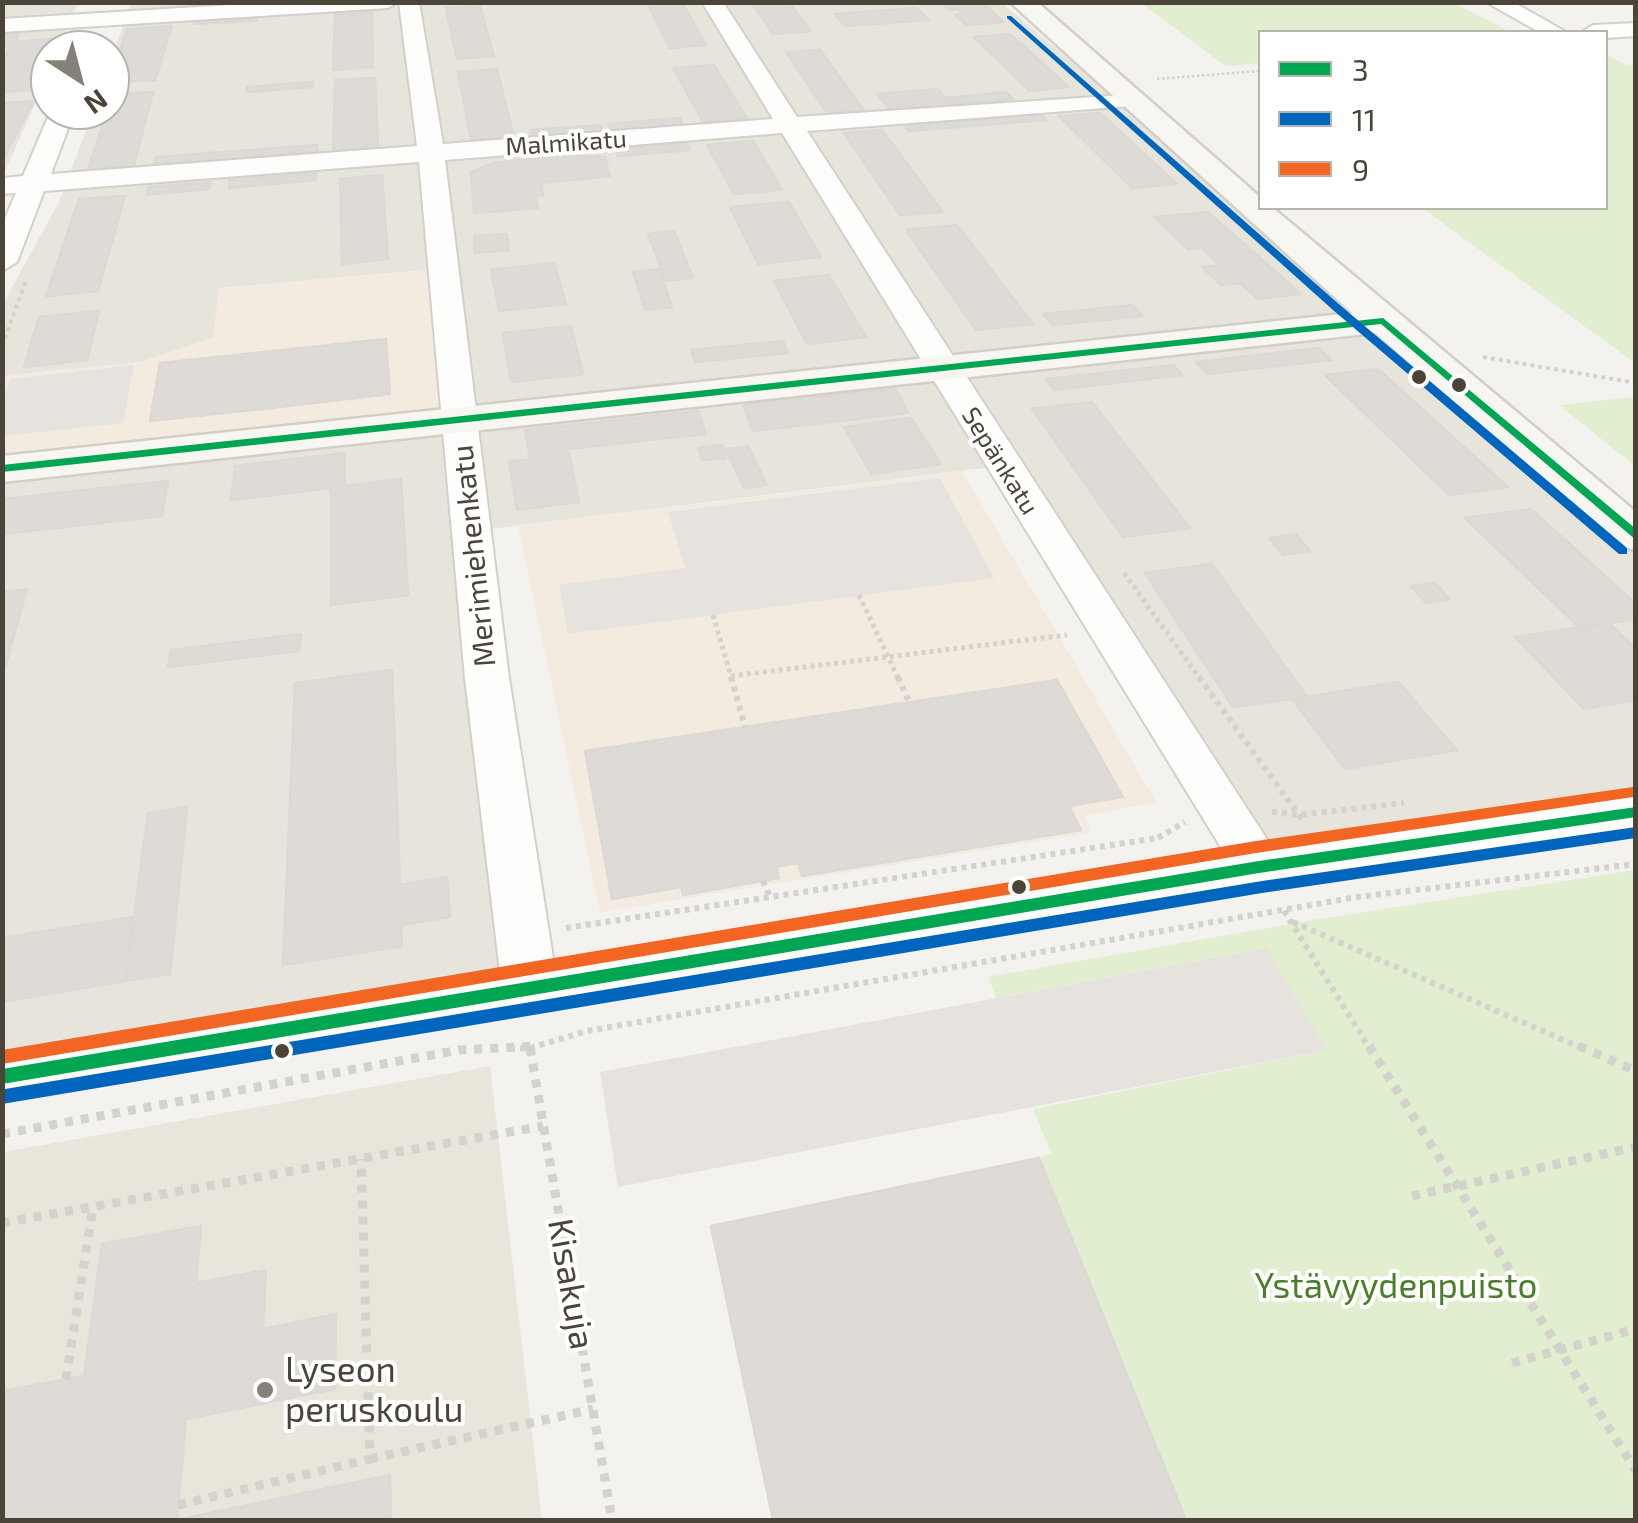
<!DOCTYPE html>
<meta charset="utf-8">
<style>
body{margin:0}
#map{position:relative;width:1638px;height:1523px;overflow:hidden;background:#f4f2ee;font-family:"Exo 2",sans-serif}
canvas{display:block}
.frame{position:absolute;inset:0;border:5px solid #4b4439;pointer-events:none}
.legend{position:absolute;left:1258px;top:30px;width:350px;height:180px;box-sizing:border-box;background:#fff;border:2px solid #b7b4b0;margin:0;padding:12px 18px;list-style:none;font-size:30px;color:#4b4439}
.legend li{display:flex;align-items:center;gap:20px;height:50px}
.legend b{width:50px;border:2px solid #b7b4b0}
.north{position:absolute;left:30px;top:30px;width:100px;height:100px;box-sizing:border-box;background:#fff;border:2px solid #b7b4b0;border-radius:50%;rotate:144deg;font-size:28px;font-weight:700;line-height:40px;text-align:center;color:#4b4439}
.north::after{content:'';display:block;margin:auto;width:35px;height:45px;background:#868178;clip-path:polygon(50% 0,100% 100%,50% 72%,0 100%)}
</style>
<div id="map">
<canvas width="1638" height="1523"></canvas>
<div class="frame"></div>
<ul class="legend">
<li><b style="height:12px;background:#00a651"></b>3</li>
<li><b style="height:12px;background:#0065bd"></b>11</li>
<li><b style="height:12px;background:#f26522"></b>9</li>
</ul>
<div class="north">N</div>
</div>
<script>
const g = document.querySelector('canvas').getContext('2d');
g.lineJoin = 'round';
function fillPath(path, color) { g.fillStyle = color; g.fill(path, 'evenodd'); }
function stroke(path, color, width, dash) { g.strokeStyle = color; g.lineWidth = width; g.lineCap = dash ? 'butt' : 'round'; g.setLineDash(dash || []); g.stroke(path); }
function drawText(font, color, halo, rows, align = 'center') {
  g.font = font + ' "Exo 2",sans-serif'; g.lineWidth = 8; g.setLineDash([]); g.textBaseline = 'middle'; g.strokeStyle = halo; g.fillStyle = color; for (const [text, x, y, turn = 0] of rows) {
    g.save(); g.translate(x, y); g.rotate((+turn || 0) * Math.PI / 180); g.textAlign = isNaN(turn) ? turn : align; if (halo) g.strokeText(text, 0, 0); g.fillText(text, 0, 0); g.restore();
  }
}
fillPath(new Path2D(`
 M131,2L1002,3L1379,320L463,417L446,268L220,288L213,338L141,362L3,376V304L59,202L94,110H110V64Z
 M3,3H78L57,50H50V69L3,176Z
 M1382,322L1635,540V800L1262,860L1008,465L457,533L512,982L3,1070V469Z`), '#e7e4dc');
fillPath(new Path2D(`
 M439,269L456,417L3,465L2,376L141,362L213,338L219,288Z
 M962,471L1156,802L1085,816L1092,833L600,912L518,526Z`), '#f3ebdf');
fillPath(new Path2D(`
 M490,1066L542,1520H3V1152Z`), '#eae5da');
fillPath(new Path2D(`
 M1141,3H1453L1511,32H1260V63L1226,66Z
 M1606,54L1626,65L1635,64V363L1422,208H1606Z
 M1635,397V466L1559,405H1560Z
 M1635,870V1520H1186L1039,1158L1051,1153L1033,1109L1327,1050L1265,948L996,998L988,977L1313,920Z`), '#e1eecf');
fillPath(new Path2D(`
 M134,365L123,423L3,436V402L10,379Z
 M940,478L994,578L568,634L559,585L685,568L668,512Z
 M1266,948L1327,1050L618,1187L600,1072Z`), '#e6e3df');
const building = new Path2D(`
 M647,2H682L706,45L669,48Z
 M751,2H789L811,31L773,34Z
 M942,2H982L1003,22L966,25L955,15L964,14L958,9L950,10Z
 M480,6L494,56L457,59L446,8Z
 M916,8L929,20L845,26L834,14Z
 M372,12L373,67L333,70L335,15Z
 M257,17V21L194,24L195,20Z
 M172,26L155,80L110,83L127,29Z
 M19,34L15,42L53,39L30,90L2,92V61L10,46H2V35Z
 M1010,34L1069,87L1030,91L974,37Z
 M820,50L864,110L827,113L786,52Z
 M714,65L747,118L703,122L673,68Z
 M497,69L514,137L471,140L458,72Z
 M375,78L378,147L333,150L335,80Z
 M313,82V87L247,92V87Z
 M938,89L952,105L890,110L877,94Z
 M153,92L134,165L88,169L113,95Z
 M1006,92L1013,99L953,104L947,98Z
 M34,101L2,161V103Z
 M1100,113L1177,184L1132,188L1059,116Z
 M1040,114L1046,120L908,131L904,125Z
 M680,118L683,125L611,131L608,124Z
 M600,125L602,132L533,137L531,130Z
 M882,130L943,212L900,215L844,133Z
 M753,141L782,190L734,194L707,145Z
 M687,143L690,150L618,156L616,149Z
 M317,145V152L154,164L156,157Z
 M566,155L605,157L610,176L541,183L543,195L535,196L538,208L474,213L471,172L493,163Z
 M316,173V180L229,188V180Z
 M382,175L388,259L342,264L340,179Z
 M211,182L209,189L146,195L148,187Z
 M125,196L98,291L46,296L79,199Z
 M789,202L821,257L758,264L730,207Z
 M1208,212L1301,294L1258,299L1240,283L1221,285L1202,267L1220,265L1202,248L1188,249L1154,217Z
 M957,225L1033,324L976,330L906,230Z
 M674,231L693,278L666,281L648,234Z
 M507,234L509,250L475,253L474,236Z
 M554,263L566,304L499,311L491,270Z
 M659,269L672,307L645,310L633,272Z
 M829,275L866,337L807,344L774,281Z
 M1133,305L1143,316L1052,325L1043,314Z
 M99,311L87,360L24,367L39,317Z
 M571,326L583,374L511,382L503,333Z
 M386,339L390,394L271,408L273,351Z
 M783,341L788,353L695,362L691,350Z
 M1319,348L1331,360L1207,374L1196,362Z
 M273,351L271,408L150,421L160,363Z
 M1174,365L1182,375L1054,390L1046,379Z
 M1378,369L1508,487L1449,495L1325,375Z
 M895,388L908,413L753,431L743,404Z
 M1092,402L1190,528L1123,537L1032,409Z
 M698,411L706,434L568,449L579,502L517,510L509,462L530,459L525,430Z
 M911,418L941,464L871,474L844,427Z
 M722,445L726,458L702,460L698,448Z
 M748,446L767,485L744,488L726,449Z
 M344,453L345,486L401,479L408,595L331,605V488L231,500L235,466Z
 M168,481L162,516L2,534V499Z
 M1531,509L1636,604V619L1580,628L1465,518Z
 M1296,534L1310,551L1283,555L1269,538Z
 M1212,564L1307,697L1233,707L1145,573Z
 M1435,583L1450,599L1426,603L1411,586Z
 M27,589L2,678V592Z
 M1609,623L1636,649V700L1584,709L1515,637Z
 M301,634L299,651L168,667L171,650Z
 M392,670L400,885L447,877L450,917L401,925L402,946L283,965L295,683Z
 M1057,680L1123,797L1069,806L1081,830L802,876L798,863L776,867L779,878L683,895L681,887L612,899L585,751Z
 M1399,682L1429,718L1320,736L1292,699Z
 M1429,718L1457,750L1345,769L1320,736Z
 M187,807L170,974L125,981L148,813Z
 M133,917L125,981L2,1002V938Z
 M1039,1158L1186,1520H773L711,1226Z
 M201,1226L196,1283L266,1270L263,1329L336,1314L335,1389L186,1419L177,1520L390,1475L391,1520H2V1391L84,1376L102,1244Z`);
fillPath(building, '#dedbd6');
stroke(building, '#dcd9d4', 2.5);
const street = new Path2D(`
 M278,2H398L388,8L2,32V19Z
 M399,2H419L443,144L773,119L702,2H723L797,117L1139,94L1142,99L1130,106L807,131L1272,847L1636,795V829L1259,885L2,1101V1053L500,972L465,678L419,162L44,191L17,262L2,271V225L16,193L2,194V178L23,176L51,110H75L51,174L417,146ZM782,133L1225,854L554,964L509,678L445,160Z
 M1486,2H1513L1566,32H1539Z
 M1636,23V36L1606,38V32H1582L1593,25Z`);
const secondary = new Path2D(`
 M1010,2H1037L1260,197V208H1273L1636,512V550L1620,546L1375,333L2,482V456L1352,313Z`);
stroke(street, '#d2d0cb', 4);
stroke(secondary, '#d3cfc5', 5);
stroke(new Path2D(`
 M1157,79L1260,71
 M44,94L50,80`), '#d3d2cc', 2.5, [2.5, 2.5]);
stroke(new Path2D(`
 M2,346L26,281
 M1483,357L1636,383`), '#d3d2cc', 4, [4, 4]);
stroke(new Path2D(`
 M1124,573L1201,680
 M859,595L899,680
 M713,615L732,680
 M731,676L1067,635`), '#d3d2cc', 5, [4, 4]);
stroke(new Path2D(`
 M731,677L745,727
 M898,677L909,702
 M1199,677L1304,822
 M1272,812L1299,815L1404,803
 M1158,838L1185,822
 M763,881L770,897
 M1284,911L1370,1049
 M1293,922L1584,1049
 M566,928L1158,838
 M510,1049L530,1048L587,1031L1357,897L1636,864`), '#d3d2cc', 6, [5, 5]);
stroke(new Path2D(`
 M1369,1046L1636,1471
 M1579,1046L1636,1071
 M530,1048L612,1520
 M2,1134L459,1050L536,1046
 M1412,1196L1636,1147
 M2,1223L543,1126
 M1512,1363L1636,1329
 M66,1379L93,1207
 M370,1459L593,1409
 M178,1505L370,1459L361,1159`), '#d3d2cc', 9, [8, 8]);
fillPath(street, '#fdfdfc');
fillPath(secondary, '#f7f6f1');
fillPath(new Path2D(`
 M1383,318L1636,529V540L1381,324L2,472V465Z
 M1636,807V817L1259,873L2,1084V1069L1259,861Z`), '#00a651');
fillPath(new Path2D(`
 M1007,16H1011L1341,306L1627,548V554H1619L1333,310L1007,18Z
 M1636,827V838L1262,893L2,1104V1090L5,1089L1262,881Z`), '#0065bd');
fillPath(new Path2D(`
 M1633,787L1636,788V796L1633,797L1256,853L2,1064V1050L1256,841Z`), '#f26522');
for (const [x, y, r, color] of [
 [1419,377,9,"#4b4439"],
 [1459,385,9,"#4b4439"],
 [1019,887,9,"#4b4439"],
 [282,1051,9,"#4b4439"],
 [265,1390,10,"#868178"]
]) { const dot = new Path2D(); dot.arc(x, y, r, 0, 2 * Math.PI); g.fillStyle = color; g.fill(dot); stroke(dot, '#fff', 4); }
drawText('25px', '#4b4439', '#fff', [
 ["Malmikatu",566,143,-4],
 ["Sepänkatu",1000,461,58]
]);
drawText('30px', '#4b4439', '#fff', [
 ["Merimiehenkatu",474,556,-96]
]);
drawText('35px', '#4b4439', '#fff', [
 ["Kisakuja",571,1284,80]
]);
drawText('35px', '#4a7f2a', '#fff', [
 ["Ystävyydenpuisto",1396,1286]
]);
drawText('35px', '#4b4439', '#fff', [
 ["Lyseon",285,1370],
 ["peruskoulu",285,1410]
], 'left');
</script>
